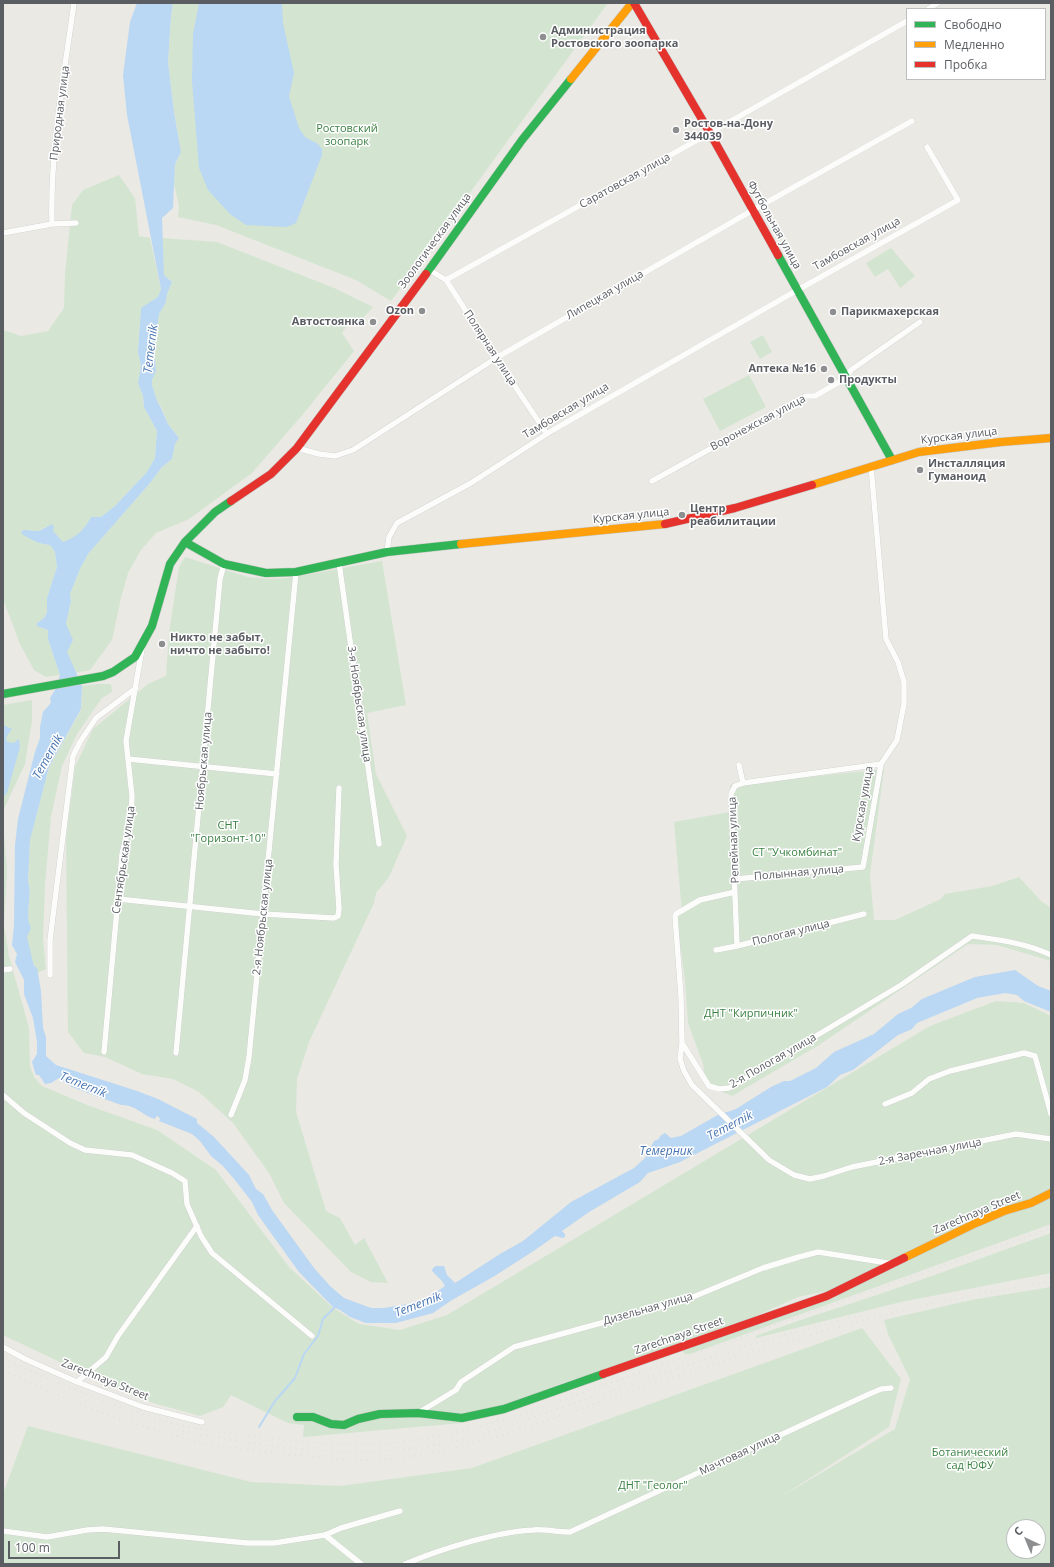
<!DOCTYPE html>
<meta charset="utf-8">
<style>
body{margin:0}
#map{position:relative;width:1054px;height:1567px;overflow:hidden;background:#eae9e4;font-family:"Open Sans",sans-serif}
canvas{display:block}
.frame{position:absolute;inset:0;border:4px solid #5a5d62;pointer-events:none}
.legend{position:absolute;left:906px;top:8px;width:140px;height:72px;box-sizing:border-box;background:#fff;border:1px solid #bdbec0;margin:0;padding:5px 7px;list-style:none;font-size:12px;color:#5a5d62}
.legend li{display:flex;align-items:center;gap:8px;height:20px}
.legend b{width:20px;border:1px solid #bdbec0}
.north{position:absolute;left:1006px;top:1519px;width:40px;height:40px;box-sizing:border-box;background:#fff;border:1px solid #bdbec0;border-radius:50%;rotate:316deg;font-size:11px;font-weight:700;line-height:16px;text-align:center;color:#5a5d62}
.north::after{content:'';display:block;margin:auto;width:14px;height:18px;background:#8c8e90;clip-path:polygon(50% 0,100% 100%,50% 72%,0 100%)}
.scale{position:absolute;left:8px;top:1541px;width:112px;height:18px;box-sizing:border-box;border:2px solid #5a5d62;border-top:0;padding-left:5px;font-size:12px;line-height:14px;white-space:nowrap;color:#5a5d62;-webkit-text-stroke:3px #fff;paint-order:stroke}
</style>
<div id="map">
<canvas width="1054" height="1567"></canvas>
<div class="frame"></div>
<ul class="legend">
<li><b style="height:5px;background:#30b455"></b>Свободно</li>
<li><b style="height:5px;background:#ff9f0a"></b>Медленно</li>
<li><b style="height:5px;background:#e5322d"></b>Пробка</li>
</ul>
<div class="north">С</div>
<div class="scale">100 m</div>
</div>
<script>
const g = document.querySelector('canvas').getContext('2d');
g.lineJoin = 'round';
function fillPath(path, color) { g.fillStyle = color; g.fill(path, 'evenodd'); }
function stroke(path, color, width, dash) { g.strokeStyle = color; g.lineWidth = width; g.lineCap = dash ? 'butt' : 'round'; g.setLineDash(dash || []); g.stroke(path); }
function drawText(font, color, halo, rows, align = 'center') {
  g.font = font + ' "Open Sans",sans-serif'; g.lineWidth = 3; g.setLineDash([]); g.textBaseline = 'middle'; g.strokeStyle = halo; g.fillStyle = color; for (const [text, x, y, turn = 0] of rows) {
    g.save(); g.translate(x, y); g.rotate((+turn || 0) * Math.PI / 180); g.textAlign = isNaN(turn) ? turn : align; if (halo) g.strokeText(text, 0, 0); g.fillText(text, 0, 0); g.restore();
  }
}
fillPath(new Path2D(`
 M173,3H608L391,301L356,280L216,225L178,217L179,206L174,184L175,164L181,152L174,112L168,62L171,16Z
 M119,175L135,198L139,236L150,238L161,289L158,297L141,309L138,352L141,366L138,383L143,396L144,407L157,431L155,458L147,472L115,506L101,517H91C84,530 77,537 63,543L53,531L45,527L39,531L24,530C32,542 36,543 50,545L55,552L57,567L47,598V613L44,618L37,623V626L48,630V639L60,675L46,677L34,670L20,644L3,599V330L21,336L48,331L64,308L65,274L72,205L83,190Z
 M162,238L217,242L334,288L373,307L361,320L350,321L342,333L354,351L304,413L252,473L189,519L156,533L141,550L128,573L121,598L112,640L90,670L75,673L67,652L66,624L71,601L70,594L80,569L88,554L150,483L162,467L172,459L175,444L179,438L168,424L162,408L157,401L152,385V380L156,371L154,352L159,314L166,302L167,294L172,282L164,275Z
 M891,248L915,276L900,288L888,269L875,277L866,263Z
 M763,335L772,352L760,359L750,342Z
 M749,375L766,407L720,431L703,399Z
 M185,557L248,577L270,579L288,578L382,561L406,705L367,713L376,774L407,836L389,877L376,893L374,903L309,1042L297,1079L296,1112L326,1211L340,1218L355,1245L364,1238L388,1283L371,1282L351,1272L284,1203L269,1173L233,1123L199,1092L173,1079L142,1074L105,1057L84,1053L68,1032L66,839L75,767L93,729L148,684L166,676L169,633L179,567Z
 M97,684H111L112,692L102,698L77,734L62,766L51,816L45,885L43,939L46,969L37,973L31,957L27,937L30,928C24,913 33,896 28,881L30,839L49,767L81,710L82,686Z
 M32,700V721L25,764L3,811V705Z
 M884,769L870,874L874,920H895L941,899L945,894L992,886L1019,877L1041,901L1051,908V961L997,945L968,944L819,1045L732,1096L706,1085L703,1064L688,1023L685,980L676,915L682,913L674,822L730,812V785Z
 M3,821L7,870L4,925L9,956L29,1028L30,1066L34,1077L42,1086L87,1105L157,1130L216,1170L289,1267L332,1307L359,1324L400,1330L447,1315L930,1026L996,1001L1024,1003L1051,1016V1224L690,1354H685L682,1350L846,1287L798,1297L725,1330L560,1384L462,1423L303,1437L304,1425L288,1423L231,1395L223,1407L200,1416L153,1403L81,1372L3,1335Z
 M1051,1233V1273L901,1302L756,1338V1336C803,1318 852,1304 900,1287C950,1270 1000,1251 1051,1233Z
 M1051,1287V1564H3V1494L28,1426L251,1482L340,1486L472,1468L862,1328L901,1379L889,1427L779,1498L895,1429L910,1379L888,1334L884,1320L971,1300ZM1014,1527H1038V1551H1014Z`), '#d3e5d1');
fillPath(new Path2D(`
 M137,3H173L171,16L168,62L174,112L181,152L175,164L173,208L162,218L164,275L172,282L167,294L166,302L159,314L154,352L156,371L152,380V385L157,401L161,408L168,424L179,438L175,444L172,459L162,467L150,483L88,554L80,569L70,594L71,601L66,624L73,640L67,652L82,686L81,709L49,767L30,840L28,881C33,896 24,913 31,928L27,937L34,966L37,968L41,991L43,1028L46,1037V1056L56,1065L137,1091L158,1099L197,1119V1123L214,1137L249,1175L256,1189L263,1194L272,1210L314,1268L330,1286L344,1298L371,1308H384L413,1303L432,1295L445,1286L442,1281L432,1271L433,1268L436,1266H444L447,1275L455,1283L500,1254L523,1241L571,1202L634,1168L645,1158L654,1141L659,1139L660,1136L665,1133L671,1138L681,1136L716,1116L736,1109L771,1087L784,1081H790L816,1068L834,1052L874,1034L898,1014L911,1008L922,999L975,977L1015,970L1038,986L1051,991V1012L1024,1001L1017,995L1005,993L977,998L917,1023L912,1029L898,1035L853,1070L840,1075L827,1087L680,1162L648,1173L640,1182L589,1212L562,1231L565,1234V1237L563,1238L555,1236L532,1252L493,1277L452,1300L433,1313L396,1323H366L350,1317L340,1310L333,1307L299,1272L258,1215L252,1202L235,1180L223,1166L211,1156L200,1141L192,1134L159,1121L160,1119L158,1116L156,1117L155,1119C141,1115 137,1105 121,1105L72,1087L59,1078L51,1083L45,1084L39,1075H36L32,1062L37,1054V1042L33,1018L24,994V980L15,962L17,954L12,945L14,925L15,845L18,819L35,752L40,738V727L43,712L51,703L50,698L55,690L60,675L48,639V630L37,626V623L44,618L47,613V598L57,567L55,552L50,545C39,544 31,540 22,534L21,532L24,530L39,531L52,524L54,527L53,531L63,542C77,537 84,530 91,517H101L115,506L147,472L155,458L157,431L144,407L143,396L138,383L141,366L138,352L141,308L158,297L161,289L127,115L123,75L130,22Z
 M199,3H282L283,23L294,73L289,96L299,128L305,137L318,144L322,149V155L296,223L287,227L246,225L230,214L208,190L199,168L192,81L193,34Z
 M3,725L12,729L6,737L7,742L14,743L19,739L20,747L7,793L3,797Z`), '#bad7f3');
stroke(new Path2D(`
 M259,1427L275,1401L295,1378L304,1354L318,1336L323,1319L335,1307`), '#bad7f3', 2);
const street = new Path2D(`
 M928,9L938,3
 M52,224C50,149 64,76 74,3
 M3,233L52,224L76,223
 M428,269L446,280L496,358L547,434
 M446,280L710,133L907,21
 M297,448L319,454L335,456L353,450L496,358L753,210L912,121
 M652,481L806,396H815L846,378L851,370L920,322
 M387,552L389,537L397,523L471,483L553,430L787,296L958,200L927,147
 M339,563L379,844
 M128,759L277,774
 M739,765L743,783
 M735,879L863,867L881,764L897,740L904,704V682L898,662L886,639L871,466
 M735,892L700,900L676,914L675,916L681,996L682,1043L680,1059L684,1071L692,1085L769,1160L794,1175L810,1179L824,1176L852,1167L1016,1134L1051,1139
 M118,899L263,914L334,918L338,916L339,909L336,864L339,788
 M737,946L731,794L735,786L743,783L881,764
 M716,950L737,946L864,914
 M3,970L10,969
 M50,975V940L73,756L80,742L96,718L136,688
 M682,1043L709,1086L719,1089L729,1088L901,985L972,936C999,940 1026,943 1051,955
 M104,1052L122,854L131,819L132,796L126,741L142,649
 M176,1053L220,579L224,564
 M3,1095L24,1113L70,1143L85,1150L132,1155L172,1173L185,1181L187,1204L201,1236L212,1253L312,1336
 M885,1104L912,1093L929,1079L950,1071L1024,1053L1035,1056L1051,1114
 M231,1115L245,1080L249,1057L296,572
 M3,1347L25,1359L77,1382L143,1407L202,1422
 M77,1382L106,1357L118,1336L197,1226
 M418,1413L456,1390L461,1382L514,1347L688,1299L763,1268L799,1257L818,1252L894,1264
 M3,1531L47,1537L87,1530L103,1529L247,1543H274L325,1535L341,1528L400,1511
 M325,1535L361,1564
 M405,1564C441,1549 495,1532 533,1530C545,1529 558,1532 570,1532L867,1395L881,1389L891,1388`);
const fast = new Path2D(`
 M778,255L892,460
 M426,274L522,140L571,79
 M185,542L224,564L266,573L296,572L387,552L461,544
 M3,694L103,676L113,672L135,657L152,626L170,564L185,542L215,512L231,501
 M297,1417H313L331,1424L344,1425L358,1419L380,1414L418,1413L462,1418L504,1409L603,1374`);
const slow = new Path2D(`
 M571,79L632,3
 M812,485L919,452L1001,442L1051,438
 M461,544L665,524
 M904,1258L976,1223L1004,1211L1031,1203L1051,1193`);
const jam = new Path2D(`
 M634,3L710,133L778,255
 M231,501L271,474L297,448L426,274
 M665,524L735,508L812,485
 M603,1374L827,1296L904,1258`);
stroke(street, '#c5c5c5', 6);
stroke(fast, '#c5c5c5', 9);
stroke(slow, '#c5c5c5', 9);
stroke(jam, '#c5c5c5', 9);
stroke(street, '#fcfcfb', 5.5);
stroke(fast, '#30b455', 8);
stroke(slow, '#ff9f0a', 8);
stroke(jam, '#e5322d', 8);
stroke(new Path2D(`
 M3,1359C59,1384 116,1408 176,1424C209,1432 244,1435 278,1439C316,1443 357,1447 395,1443C439,1438 481,1427 522,1414L1051,1228
 M3,1370C57,1396 113,1419 171,1434C183,1438 195,1442 208,1444C231,1448 255,1450 278,1453C307,1456 336,1460 365,1460C429,1459 491,1439 551,1419C589,1406 627,1392 665,1380C791,1338 920,1301 1051,1282
 M183,1431C271,1449 379,1463 468,1438
 M483,1434L666,1372L745,1346L816,1326L863,1315`), '#e2e2e1', 2, [1, 5]);
for (const [x, y, r, color] of [
 [543,37,4,"#8c8e90"],
 [676,130,4,"#8c8e90"],
 [422,311,4,"#8c8e90"],
 [833,312,4,"#8c8e90"],
 [373,322,4,"#8c8e90"],
 [824,369,4,"#8c8e90"],
 [831,380,4,"#8c8e90"],
 [920,470,4,"#8c8e90"],
 [682,515,4,"#8c8e90"],
 [162,644,4,"#8c8e90"]
]) { const dot = new Path2D(); dot.arc(x, y, r, 0, 2 * Math.PI); g.fillStyle = color; g.fill(dot); stroke(dot, '#fff', 1.5); }
drawText('bold 11px', '#5a5d62', '#fff', [
 ["Администрация",551,31],
 ["Ростовского зоопарка",551,44],
 ["Ростов-на-Дону",684,124],
 ["344039",684,137],
 ["Ozon",414,311,"right"],
 ["Парикмахерская",841,312],
 ["Автостоянка",365,322,"right"],
 ["Аптека №16",816,369,"right"],
 ["Продукты",839,380],
 ["Инсталляция",928,464],
 ["Гуманоид",928,477],
 ["Центр",690,509],
 ["реабилитации",690,522],
 ["Никто не забыт,",170,638],
 ["ничто не забыто!",170,651]
], 'left');
drawText('11px', '#5a5d62', '#fff', [
 ["Природная улица",60,113,-83],
 ["Саратовская улица",625,181,-29],
 ["Футбольная улица",774,225,61],
 ["Зоологическая улица",435,241,-54],
 ["Тамбовская улица",857,244,-29],
 ["Липецкая улица",605,295,-30],
 ["Полярная улица",490,348,57],
 ["Тамбовская улица",566,411,-31],
 ["Воронежская улица",758,423,-28],
 ["Курская улица",959,436,-7],
 ["Курская улица",631,516,-6],
 ["3-я Ноябрьская улица",359,704,82],
 ["Ноябрьская улица",204,761,-85],
 ["Курская улица",863,804,-80],
 ["Репейная улица",734,840,-92],
 ["Сентябрьская улица",124,860,-82],
 ["Полынная улица",799,873,-5],
 ["2-я Ноябрьская улица",263,917,-84],
 ["Пологая улица",791,933,-14],
 ["2-я Пологая улица",773,1061,-30],
 ["2-я Заречная улица",930,1152,-11],
 ["Zarechnaya Street",977,1213,-23],
 ["Дизельная улица",648,1309,-16],
 ["Zarechnaya Street",679,1336,-19],
 ["Zarechnaya Street",105,1380,22],
 ["Мачтовая улица",740,1454,-25]
]);
drawText('11px', '#3a8142', '#fff', [
 ["Ростовский",347,129],
 ["зоопарк",347,142],
 ["СНТ",228,826],
 ["\"Горизонт-10\"",228,839],
 ["СТ \"Учкомбинат\"",797,853],
 ["ДНТ \"Кирпичник\"",751,1014],
 ["Ботанический",970,1453],
 ["сад ЮФУ",970,1466],
 ["ДНТ \"Геолог\"",653,1486]
]);
drawText('italic 12px', '#4775b2', '#fff', [
 ["Temernik",151,349,-83],
 ["Temernik",48,757,-61],
 ["Temernik",83,1085,22],
 ["Temernik",730,1126,-27],
 ["Темерник",666,1152],
 ["Temernik",418,1305,-21]
]);
</script>
